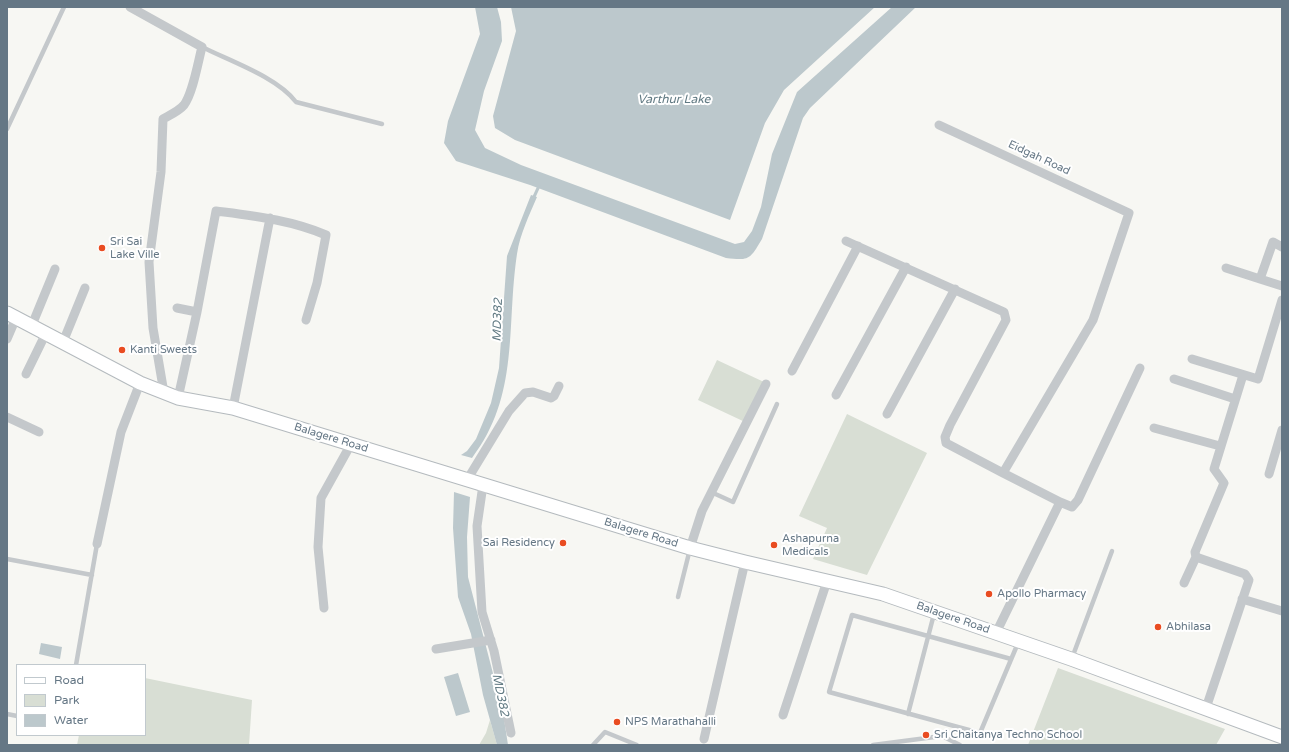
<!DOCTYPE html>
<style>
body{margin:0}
#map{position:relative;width:1289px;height:752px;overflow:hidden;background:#f7f7f3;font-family:"Varela Round",sans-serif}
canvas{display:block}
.frame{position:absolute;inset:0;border:8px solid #657785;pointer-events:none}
.legend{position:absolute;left:16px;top:664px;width:130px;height:72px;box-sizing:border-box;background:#fff;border:1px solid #c1c9ce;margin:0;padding:5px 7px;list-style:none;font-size:12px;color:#657785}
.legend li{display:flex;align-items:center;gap:8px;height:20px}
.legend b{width:20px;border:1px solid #c1c9ce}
</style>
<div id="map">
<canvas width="1289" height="752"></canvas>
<div class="frame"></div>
<ul class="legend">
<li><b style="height:5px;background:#fff"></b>Road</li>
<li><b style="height:11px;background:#d8ded4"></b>Park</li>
<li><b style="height:11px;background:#bcc8cc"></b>Water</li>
</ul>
</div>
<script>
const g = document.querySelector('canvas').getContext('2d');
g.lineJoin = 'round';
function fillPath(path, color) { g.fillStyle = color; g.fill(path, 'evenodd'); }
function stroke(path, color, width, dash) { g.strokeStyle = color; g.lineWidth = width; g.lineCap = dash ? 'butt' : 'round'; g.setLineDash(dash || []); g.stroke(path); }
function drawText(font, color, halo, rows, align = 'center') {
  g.font = font + ' "Varela Round",sans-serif'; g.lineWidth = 4; g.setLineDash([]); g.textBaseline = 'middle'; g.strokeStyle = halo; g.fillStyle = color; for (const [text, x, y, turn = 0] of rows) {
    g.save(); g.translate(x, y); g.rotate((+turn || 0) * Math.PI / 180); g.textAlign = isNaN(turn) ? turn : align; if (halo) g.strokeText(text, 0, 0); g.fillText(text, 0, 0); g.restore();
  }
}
fillPath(new Path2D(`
 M717,360L764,382L745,422L698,400Z
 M847,414L927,453L867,575L813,559L827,528L799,516Z
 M1058,668L1225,729L1216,745H1028Z
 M145,678L252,700L249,745H77L79,735H145Z
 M490,720L497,745H479L486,733Z`), '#d8ded4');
fillPath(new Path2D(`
 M475,7H497L501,22L502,41L484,91L475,130L485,148L521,165L735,244L744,242L752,231L761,207L772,154L797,92L892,7H916L810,108L803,118L762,239C750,259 750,261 726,258L530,185L456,161L444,143L448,121L480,34Z
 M511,7H875L784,90L765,123L730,220L515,140L495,128L493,116L516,31Z
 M531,195L537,197C529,216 520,234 517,254C506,327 520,395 472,458L461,455L467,451L476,439L491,403L499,368L507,256Z
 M454,492L470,497L467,537L468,577L503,712L508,745H497L483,695L471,634L458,597L453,528Z
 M41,643L62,647L60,659L39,654Z
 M458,673L470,712L456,716L444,677Z`), '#bcc8cc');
stroke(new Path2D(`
 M533,199L539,186`), '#bcc8cc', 3);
const secondary = new Path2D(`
 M7,313L140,383L178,398L233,408L690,548L745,562L883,594L1071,659L1282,737`);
stroke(secondary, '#b4babe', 15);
stroke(new Path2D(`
 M202,47C230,61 277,77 296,102L382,124
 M7,129L64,7
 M711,492L733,502L777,404
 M7,559L92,575
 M678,597L690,549
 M1072,658L1112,551
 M1011,659L852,615L829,692L980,733L1018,643
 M76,665L97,544
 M7,714L17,716
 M908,714L934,614
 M593,745L605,732L637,745
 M873,745L942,736L960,745`), '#c4c8cb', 4.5);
stroke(new Path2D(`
 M130,7L202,47C198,62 193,93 184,105C179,111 170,115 163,119L161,172L149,262L153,328L164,393
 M939,125L1129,213L1093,320L1003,473L1060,502
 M846,241L1004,312L1006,320L950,425L945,437L946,443L1003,473
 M1282,247L1273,242L1260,279L1282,286
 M1226,268L1260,279
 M177,308L197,312
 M32,325L55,269
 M7,339L16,318
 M63,342L85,288
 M1192,359L1258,379L1282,300
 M792,371L858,246
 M26,374L46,333
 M1174,379L1235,399
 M836,395L906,267
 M178,398L197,312L216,211C254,216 291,220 326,235L317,283L306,320
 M233,408L270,218
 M887,414L955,289
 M7,417L39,432
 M1154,428L1220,446
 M1269,474L1282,430
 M467,480L509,411L525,393L533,392L551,398L554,396L559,386
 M483,485L477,526L482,612L494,651L511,733
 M97,544L121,432L140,383
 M690,548L702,511L766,384
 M1184,583L1196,557
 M1242,599L1282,611
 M324,608L318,547L321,498L351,444
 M996,633L1060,502L1072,507L1078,500L1140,368
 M436,649L491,640
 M1206,708L1249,580L1245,574L1196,557L1195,552L1224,483L1214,469L1243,375
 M783,715L827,581
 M704,739L745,562`), '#c4c8cb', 9);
stroke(secondary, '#fff', 13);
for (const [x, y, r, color] of [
 [102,248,4,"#e94c21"],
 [122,350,4,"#e94c21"],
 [563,543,4,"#e94c21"],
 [774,545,4,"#e94c21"],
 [989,594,4,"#e94c21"],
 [1158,627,4,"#e94c21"],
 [617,722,4,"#e94c21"],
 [926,735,4,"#e94c21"]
]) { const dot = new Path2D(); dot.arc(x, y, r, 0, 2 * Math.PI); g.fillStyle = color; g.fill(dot); stroke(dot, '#fff', 1.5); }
drawText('11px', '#657785', '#fff', [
 ["Eidgah Road",1039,158,25],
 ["Balagere Road",331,438,17],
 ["Balagere Road",641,533,17],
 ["Balagere Road",953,618,19]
]);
drawText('11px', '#657785', '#fff', [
 ["Sri Sai",110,242],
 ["Lake Ville",110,255],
 ["Kanti Sweets",130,350],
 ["Ashapurna",782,539],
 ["Medicals",782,552],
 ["Sai Residency",555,543,"right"],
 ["Apollo Pharmacy",997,594],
 ["Abhilasa",1166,627],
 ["NPS Marathahalli",625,722],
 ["Sri Chaitanya Techno School",934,735]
], 'left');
drawText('italic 12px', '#607982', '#fff', [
 ["Varthur Lake",674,100],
 ["MD382",498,320,-88],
 ["MD382",500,695,78]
]);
</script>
